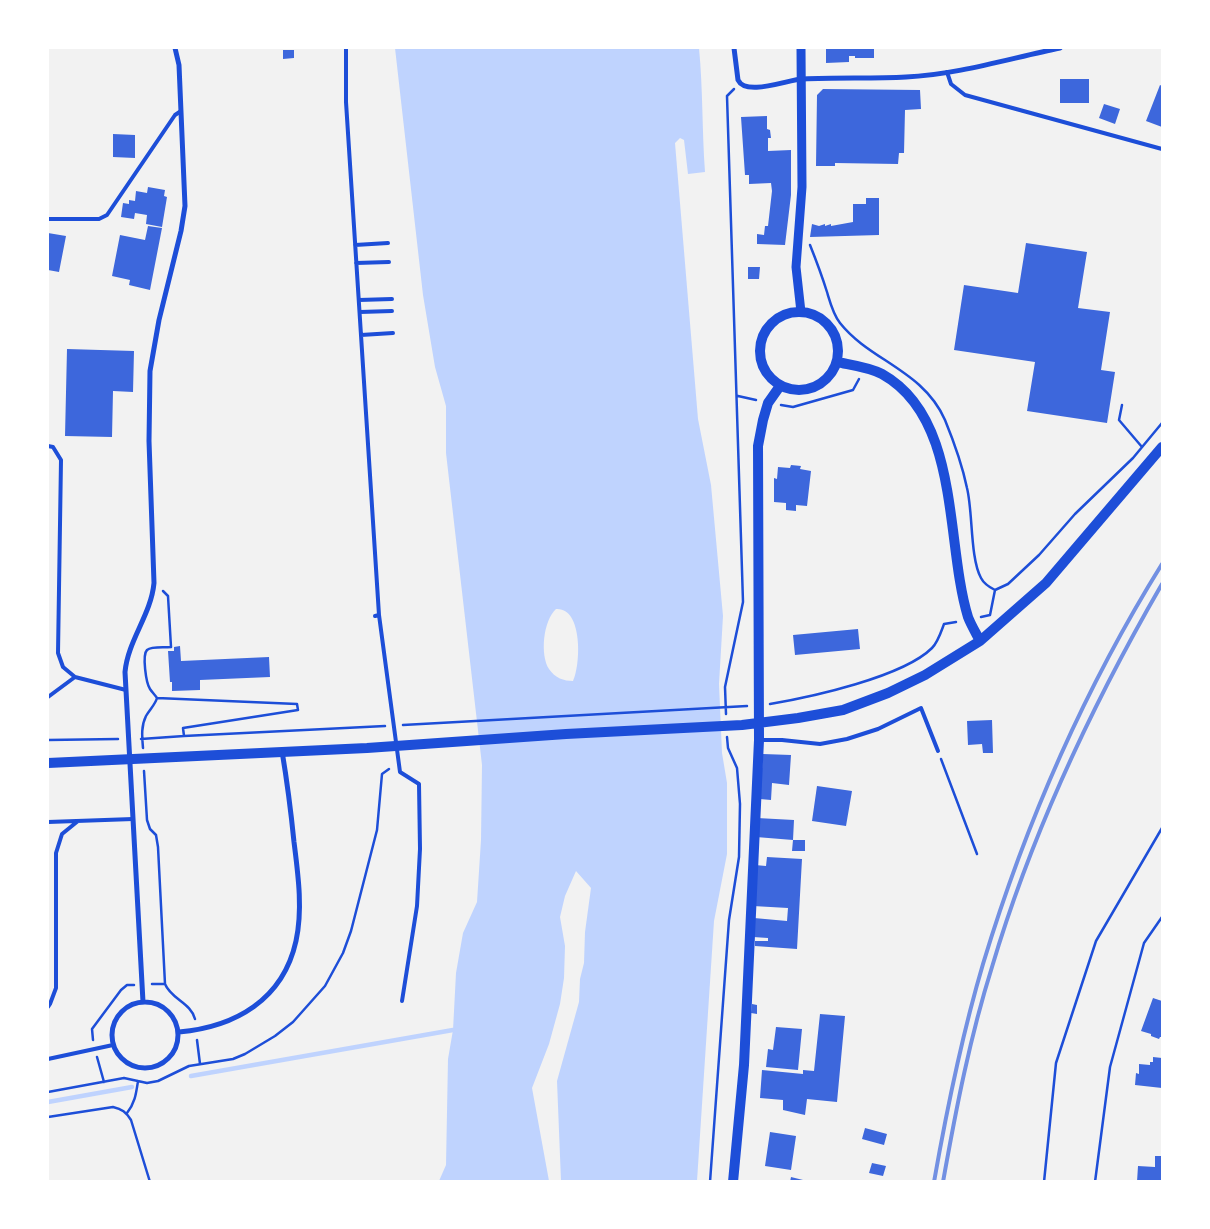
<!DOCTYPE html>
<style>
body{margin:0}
#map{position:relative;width:1210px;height:1229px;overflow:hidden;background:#f2f2f2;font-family:Mulish,sans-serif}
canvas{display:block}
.frame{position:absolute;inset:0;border:49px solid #fff;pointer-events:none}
</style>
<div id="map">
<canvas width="1210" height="1229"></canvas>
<div class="frame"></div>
</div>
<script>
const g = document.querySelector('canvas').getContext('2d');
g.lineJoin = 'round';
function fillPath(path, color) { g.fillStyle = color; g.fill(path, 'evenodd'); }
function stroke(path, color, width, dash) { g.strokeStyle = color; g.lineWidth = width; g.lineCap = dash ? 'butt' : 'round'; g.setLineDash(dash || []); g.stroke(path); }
fillPath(new Path2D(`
 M395,48H699C703,89 702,131 705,172L688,174L684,140L680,138L675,143L698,419L711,485L723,616L719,684L722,753L727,783V854L714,921L697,1181H561L557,1081L579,1002L580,979L584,963L585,932L591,888L576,871L565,896L560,917L565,946L564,978L560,1004L549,1044L532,1088L549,1181H439L446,1165L448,1059L453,1030L456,973L463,933L477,902L481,840L482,765L446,453V406L435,367L423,295ZM556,609C583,607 581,665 573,681C564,681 555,678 549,669C540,655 543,621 556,609Z`), '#bfd3fe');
stroke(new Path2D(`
 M191,1076L453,1030
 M48,1102L132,1087`), '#bfd3fe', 4.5);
fillPath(new Path2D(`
 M826,48H874V58H855V56H849V62L826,63Z
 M283,50H294V58L283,59Z
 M1060,79H1089V103H1060Z
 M1160,85L1162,86V127L1146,121Z
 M823,89L920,90L921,109L905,110L904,153H899L898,164L835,163V166H816L817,95Z
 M1104,104L1120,109L1115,124L1099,118Z
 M767,116V129L770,130L771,138H768V151L791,150V195L785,245L757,244V234L764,235L765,226H768L772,191L771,183L749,184V175H745L741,117Z
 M113,134L135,135V158L113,157Z
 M148,187L165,190L164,196L167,197L162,227L146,224L147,215L135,213L134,219L121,217L123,203L129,204V200L135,201L136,191L147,193Z
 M866,198H879V235L810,237L812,224L819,226L825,224V226L831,224V226L853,222V204H866Z
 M148,226L162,228L150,290L129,285L130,280L112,276L120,235L145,240Z
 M48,233L66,236L59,272L48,270Z
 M1026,243L1087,252L1078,308L1110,312L1101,370L1115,372L1107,423L1027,411L1035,362L954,350L964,285L1018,293Z
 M748,267H760L759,279H748Z
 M67,349L134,351L133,392L113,391L112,437L65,436Z
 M791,465L801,466L800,469L811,471L807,506L796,505V511L786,510V503L774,502V478L777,479L778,467L790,468Z
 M858,629L860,649L795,655L793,635Z
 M180,646L181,661L269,657L270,677L200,680V690L172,691V682H170L168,651H174V647Z
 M992,720L993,753H983L982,744L968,745L967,721Z
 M763,754L791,755L789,785L772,783L771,800L760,799Z
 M817,786L852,791L846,826L812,821Z
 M757,818L794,820L793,840L756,837Z
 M793,840H805V851H792Z
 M767,857L802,859L797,949L755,946V941H768V938L753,937L754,918L787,921L788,908L753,906L755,865L766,866Z
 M1153,998L1162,1001V1037H1160L1159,1039L1151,1036V1034L1141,1031Z
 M752,1004L757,1005V1014L751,1013Z
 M820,1014L845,1016L837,1102L807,1099L805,1115L783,1110V1100L760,1098L762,1070L803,1074V1070L814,1071Z
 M776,1027L802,1029L798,1070L766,1067L768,1049L773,1050Z
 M1153,1057L1162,1058V1088L1135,1085L1136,1073L1139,1074V1064L1150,1065V1062H1153Z
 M865,1128L887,1134L884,1145L862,1139Z
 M770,1132L796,1136L791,1170L765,1166Z
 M1155,1156H1162V1182H1137L1138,1166L1155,1167Z
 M872,1163L886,1166L883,1176L869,1173Z
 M791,1177L807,1181V1182H790Z`), '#3d67dc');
stroke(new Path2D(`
 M810,245C816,260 822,276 827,292C830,302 833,314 840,323C870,361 923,370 945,420C954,442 962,464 967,488C973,512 970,558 981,578C984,584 989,587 995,590L990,615L981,617
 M738,396L756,400
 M781,405L793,407L853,390L859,379
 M1122,405L1119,420L1142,447
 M995,590L1008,584L1039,555L1075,514L1133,458L1162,423
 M157,698L297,704L298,710L183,728L184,736L385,726
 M157,698C155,695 152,692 150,689C146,683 142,655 147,650C152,646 164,648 171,647L168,596L163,591
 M770,704C811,697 903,677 932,648C938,642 941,632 944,624L956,622
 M726,714L725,687L743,602L727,96L734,89
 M403,725L747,706
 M141,739L184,736
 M48,740L118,739
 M143,748C142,736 141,726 146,716C150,709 155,705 157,698
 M941,759L977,854
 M144,771L147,820L150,829L156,835L158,847L165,984C171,999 191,1003 195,1019
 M152,984H165
 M93,1040L92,1029L121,990L127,985H134
 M197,1040L200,1064
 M97,1057L104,1082
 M48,1092L124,1078L147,1083L158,1081L189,1066L233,1059L245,1054L275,1036L293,1022L325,986L343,953L351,931L377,830L382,774L389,769
 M127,1113C135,1103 136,1094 138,1081
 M48,1117L113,1107C122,1109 126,1112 131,1120L150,1182
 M710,1182L729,920L739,857L740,804L737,768L728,748L727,737
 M1044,1182L1056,1063L1096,941L1162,828
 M1095,1182L1110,1067L1144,943L1162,917`), '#1d4ed8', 2.5);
stroke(new Path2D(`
 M346,48V102L379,615L375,616
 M947,72L951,84L965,95L1162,149
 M48,219H99L107,215L175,115L181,111
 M355,245L388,243
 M356,263L389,262
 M359,300L392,299
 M360,312L392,311
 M361,335L393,333
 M48,446L53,447L61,460L58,653L63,667L75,677L126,690
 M379,615L400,772L419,784L420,849L417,906L402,1001
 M48,697L75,677
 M759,740H782L820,744L847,739L878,729L921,708L938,751
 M48,822L133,819
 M48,1007L50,1004L56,988V853L62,834L78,821
 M48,1059L113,1045`), '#1d4ed8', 4);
stroke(new Path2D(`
 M734,48L738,80C746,97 789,79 803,79C837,77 872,79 906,77C956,75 1011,58 1060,48
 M112 1035a33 33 0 1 1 66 0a33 33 0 1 1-66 0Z
 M143,1002L125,672C128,640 151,615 154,583L149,441L150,371L159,320L181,231L185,206L179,65L175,48
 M179,1032C235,1027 283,1000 296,941C303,909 298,874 294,842C291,812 287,781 282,751`), '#1d4ed8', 5);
stroke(new Path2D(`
 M801,312L796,267L802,187L801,48`), '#1d4ed8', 9);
stroke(new Path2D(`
 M760 351a39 39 0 1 1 78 0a39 39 0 1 1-78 0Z
 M837,362C851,365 869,367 882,374C961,418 945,542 968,617C971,625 976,633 980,641
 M48,763L367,748L566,734L742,725L798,718L843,710L888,693L925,675L980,641L1046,583L1162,447
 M733,1182L744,1065L759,740L758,446L763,420L768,403L780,386`), '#1d4ed8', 10);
stroke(new Path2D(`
 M934,1182C947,1108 962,1035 983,964C1025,825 1085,688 1162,564
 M943,1182C956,1109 970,1037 992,967C1032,832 1092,705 1162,584`), '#7290e2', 4);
</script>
